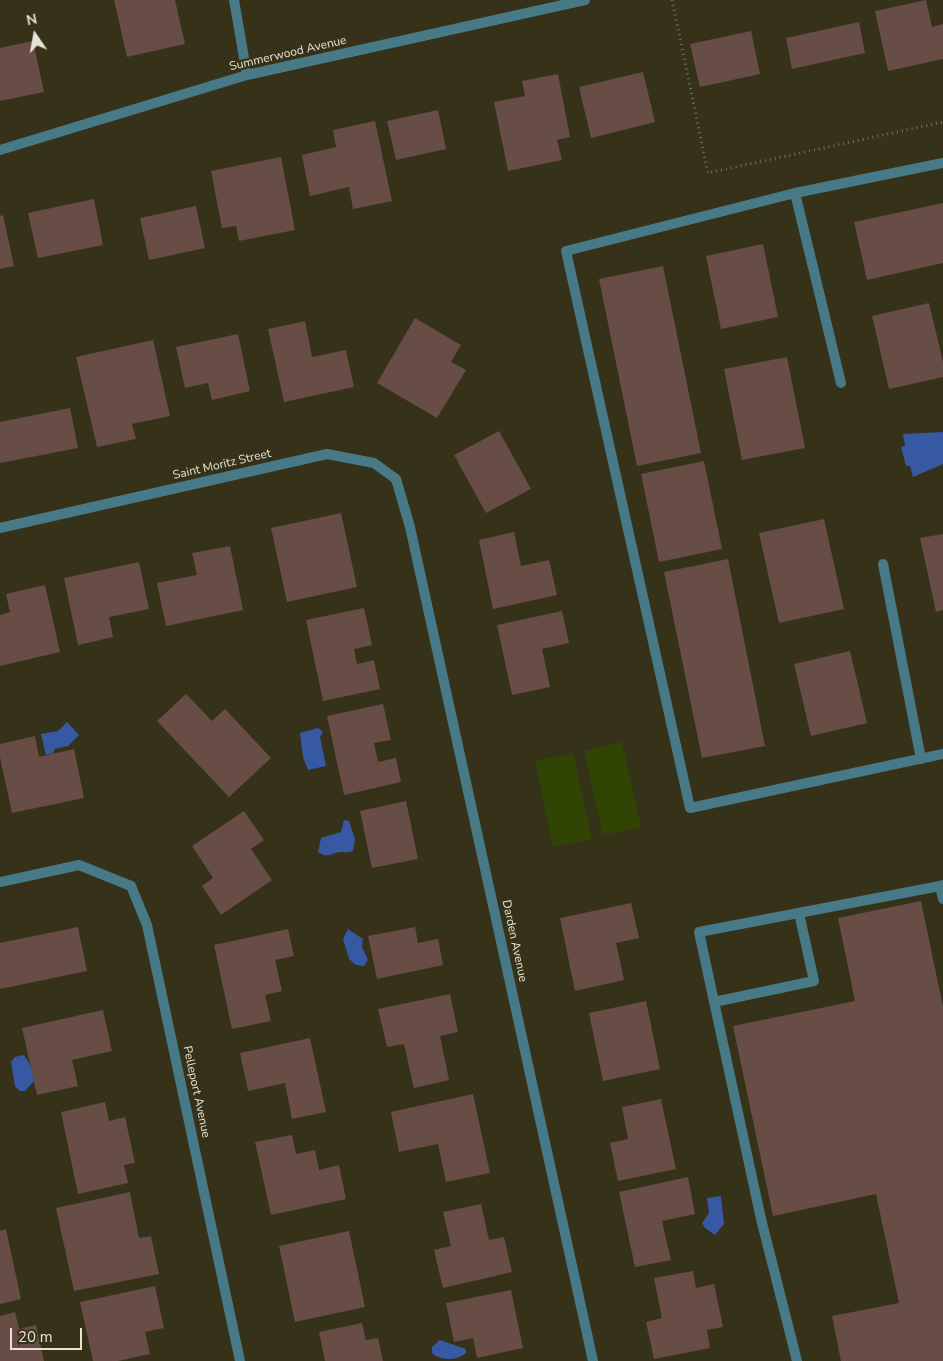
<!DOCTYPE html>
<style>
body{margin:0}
#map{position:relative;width:943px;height:1361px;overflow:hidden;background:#363219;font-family:"Nunito Sans",sans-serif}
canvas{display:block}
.north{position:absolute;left:10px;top:10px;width:50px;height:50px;-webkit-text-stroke:4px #363219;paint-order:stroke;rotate:348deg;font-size:14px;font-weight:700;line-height:20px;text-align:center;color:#e6e3d5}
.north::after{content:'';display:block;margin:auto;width:18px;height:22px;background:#e6e3d5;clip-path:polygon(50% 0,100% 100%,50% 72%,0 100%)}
.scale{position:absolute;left:10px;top:1328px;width:72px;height:22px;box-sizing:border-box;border:2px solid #e6e3d5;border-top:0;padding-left:6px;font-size:15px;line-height:18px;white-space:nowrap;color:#e6e3d5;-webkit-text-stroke:4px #363219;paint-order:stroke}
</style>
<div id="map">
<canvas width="943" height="1361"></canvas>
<div class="north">N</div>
<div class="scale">20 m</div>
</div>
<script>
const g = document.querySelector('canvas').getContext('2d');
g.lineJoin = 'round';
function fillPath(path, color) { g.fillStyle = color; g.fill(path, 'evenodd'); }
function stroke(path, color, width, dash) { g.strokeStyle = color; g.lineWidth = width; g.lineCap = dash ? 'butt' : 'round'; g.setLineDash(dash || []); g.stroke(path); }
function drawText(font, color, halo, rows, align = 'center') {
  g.font = font + ' "Nunito Sans",sans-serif'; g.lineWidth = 4.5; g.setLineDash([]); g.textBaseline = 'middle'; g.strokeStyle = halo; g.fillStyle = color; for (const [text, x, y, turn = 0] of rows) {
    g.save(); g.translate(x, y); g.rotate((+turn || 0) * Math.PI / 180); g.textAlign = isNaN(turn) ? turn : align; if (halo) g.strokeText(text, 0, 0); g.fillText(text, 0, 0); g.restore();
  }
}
fillPath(new Path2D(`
 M622,742L641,827L603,835L584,751Z
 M573,753L592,839L553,847L535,761Z`), '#304504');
fillPath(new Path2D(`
 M943,432V464L913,477L910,466H906L901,447L905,446L903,434Z
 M67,722L79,735L68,746L54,749V753L46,755L41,734L58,731Z
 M318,728L323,732L320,737L326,766L308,770L303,757L300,733Z
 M344,820L349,821L355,839L353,851C348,853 346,852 341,852C331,853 327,859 318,852L321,838L341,832Z
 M348,929L363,939L362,947L368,960L364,966L356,965L349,959L343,939Z
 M23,1055C30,1059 31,1072 36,1079L25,1091H20L15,1086L11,1062L15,1057Z
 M721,1196L724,1224L715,1235L705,1228L702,1223L709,1213L707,1198Z
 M440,1340L466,1349V1353C457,1361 441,1361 432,1353V1347Z`), '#3758a2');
fillPath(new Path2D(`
 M114,0H175L185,44L127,57Z
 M926,0L932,27L943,24V59L888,71L875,11Z
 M859,22L865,53L792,69L786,38Z
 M751,31L760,74L700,87L690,44Z
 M33,41L44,92L0,101V48Z
 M643,72L655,122L591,138L579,87Z
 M558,74L570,137L557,140L562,160L508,171L494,102L525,96L522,81Z
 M438,110L446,149L396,160L387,121Z
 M375,121L392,201L353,209L349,187L310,196L302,155L336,147L333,130Z
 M281,157L295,230L239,241L236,226L222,228L211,171Z
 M94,199L103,245L38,258L28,213Z
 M943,203V263L867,280L854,222Z
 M196,206L205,248L149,260L140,218Z
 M3,215L14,266L0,269V216Z
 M763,244L778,317L721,329L706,256Z
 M663,266L701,453L637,466L599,279Z
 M929,303L943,362V377L889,389L872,316Z
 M415,318L461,345L451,362L466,370L437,418L377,383Z
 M305,321L312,357L346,350L354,387L284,402L268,329Z
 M238,334L250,391L212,400L208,383L185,388L176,347Z
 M153,340L170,416L132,424L136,439L97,447L76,357Z
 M787,357L805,448L742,460L724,369Z
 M70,408L78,448L0,463V422Z
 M499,431L531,489L486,513L454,455Z
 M704,461L722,549L659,562L641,474Z
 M341,513L357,587L287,602L271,528Z
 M824,519L844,609L779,623L759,533Z
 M514,532L521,566L549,560L557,595L493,609L479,540Z
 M943,534V610L936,612L920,538Z
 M230,546L243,610L166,626L157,583L197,575L192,553Z
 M728,559L765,746L702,758L664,572Z
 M139,562L149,609L109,617L113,637L78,645L64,578Z
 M45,585L60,652L0,666V615L10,612L6,594Z
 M364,608L372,645L354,649L357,664L374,660L380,689L323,701L306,620Z
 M562,611L569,643L542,649L550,687L512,695L497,625Z
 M850,651L867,723L811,736L794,664Z
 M186,694L212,721L225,709L271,758L229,797L157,721Z
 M383,704L391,740L374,743L378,762L396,758L401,782L344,795L327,716Z
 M35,736L39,757L74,749L84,798L12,813L0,757V744Z
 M406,801L418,859L372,868L360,811Z
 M244,811L264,840L251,849L272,880L221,915L202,886L213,878L192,846Z
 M921,901L943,1007V1361H841L832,1316L899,1303L876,1194L773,1216L733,1026L855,1001L838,918Z
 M631,903L639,938L616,943L624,980L575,991L560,918Z
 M78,927L87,971L0,989V943Z
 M415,927L418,943L438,939L443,965L377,979L368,936Z
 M288,929L294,956L275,960L282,991L265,995L271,1021L232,1029L214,945Z
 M450,994L458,1032L440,1036L449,1080L414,1088L404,1044L387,1047L378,1009Z
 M646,1001L660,1069L603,1081L589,1013Z
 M103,1010L112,1051L72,1060L78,1086L37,1095L22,1028Z
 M310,1038L326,1112L292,1119L285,1083L248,1091L240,1053Z
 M473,1094L490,1173L446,1182L438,1144L399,1152L391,1112Z
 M661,1099L676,1169L618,1181L610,1143L628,1139L622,1107Z
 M105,1102L109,1121L125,1117L135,1163L124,1165L128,1183L78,1194L61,1112Z
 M292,1135L296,1154L315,1150L319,1170L339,1165L346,1199L271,1215L255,1142Z
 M688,1177L695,1214L662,1221L671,1260L635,1267L619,1192Z
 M130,1192L139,1238L151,1236L159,1274L74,1291L56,1208Z
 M481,1204L489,1240L504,1237L512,1272L443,1288L434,1250L451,1246L443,1212Z
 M6,1229L21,1299L0,1304V1231Z
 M349,1231L365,1307L295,1322L279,1246Z
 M693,1271L696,1288L714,1284L723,1327L707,1330L710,1348L654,1359L646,1322L662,1318L654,1278Z
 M155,1286L164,1328L145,1332L150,1354L118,1361H93L80,1302Z
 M511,1290L523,1348L477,1358L473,1338L454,1342L446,1303Z
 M15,1312L19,1329L36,1325L44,1361H0V1316Z
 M362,1323L366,1340L378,1338L383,1361H325L319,1332Z`), '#684c46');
stroke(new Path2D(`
 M672,0L708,173L943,122`), '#74715c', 3, [1, 4]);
stroke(new Path2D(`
 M943,163L795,193L566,251L690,808L943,754
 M795,193L841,383
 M883,564L921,759
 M943,885L940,886L943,899
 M714,1002L814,981L799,913
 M797,1361L761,1219L699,932L940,886`), '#487986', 10);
stroke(new Path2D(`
 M234,0L247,75
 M0,150L247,75L585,0
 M0,528L327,454L374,463L396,479L410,527L593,1361
 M0,882L79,865L131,886L147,925L240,1361`), '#487986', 10);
drawText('12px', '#e6e3d5', '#363219', [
 ["Summerwood Avenue",288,54,-13],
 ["Saint Moritz Street",222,465,-13],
 ["Darden Avenue",514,941,78],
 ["Pelleport Avenue",196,1092,78]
]);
</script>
